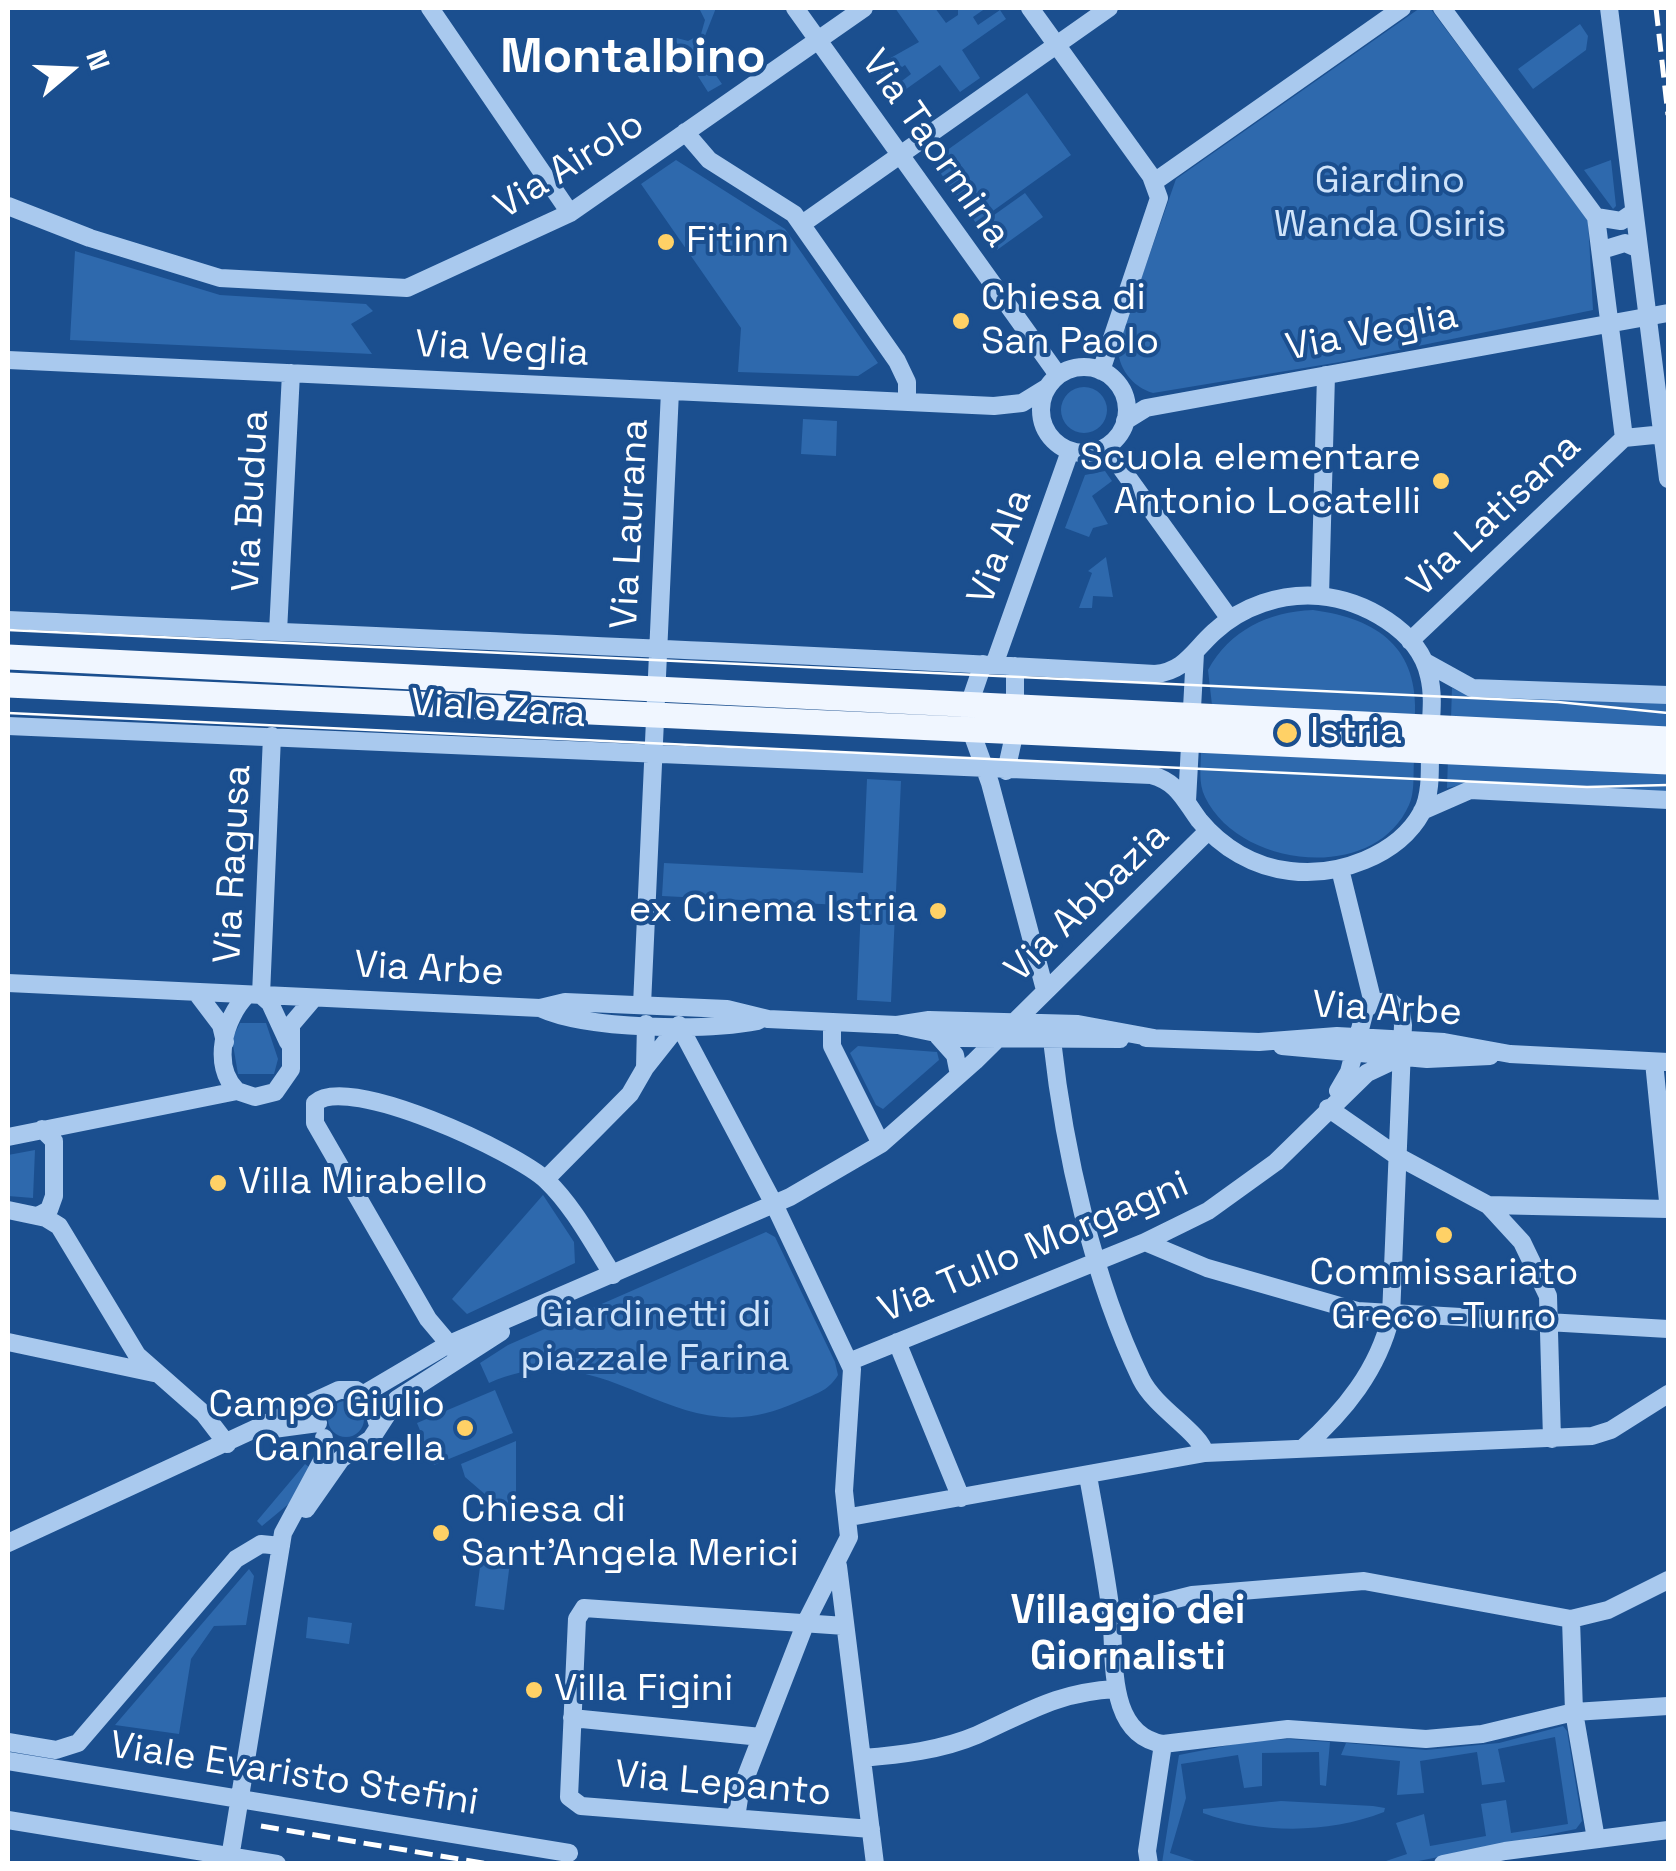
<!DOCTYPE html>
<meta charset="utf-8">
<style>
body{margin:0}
#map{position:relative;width:1676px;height:1871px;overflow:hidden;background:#1b4f8f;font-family:"Space Grotesk",sans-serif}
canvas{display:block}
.frame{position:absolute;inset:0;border:10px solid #fff;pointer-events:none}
.north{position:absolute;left:20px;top:20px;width:100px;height:100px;-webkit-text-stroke:8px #1b4f8f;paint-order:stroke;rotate:71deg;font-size:28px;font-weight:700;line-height:40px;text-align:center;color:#fff}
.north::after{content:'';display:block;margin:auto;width:35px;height:45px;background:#fff;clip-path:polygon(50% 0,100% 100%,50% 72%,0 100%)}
</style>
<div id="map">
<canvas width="1676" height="1871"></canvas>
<div class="frame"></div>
<div class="north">N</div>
</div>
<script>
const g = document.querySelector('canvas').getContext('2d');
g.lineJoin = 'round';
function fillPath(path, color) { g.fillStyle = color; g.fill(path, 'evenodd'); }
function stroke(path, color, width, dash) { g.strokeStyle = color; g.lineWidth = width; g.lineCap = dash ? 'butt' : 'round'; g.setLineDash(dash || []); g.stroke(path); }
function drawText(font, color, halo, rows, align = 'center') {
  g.font = font + ' "Space Grotesk",sans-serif'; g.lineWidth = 8; g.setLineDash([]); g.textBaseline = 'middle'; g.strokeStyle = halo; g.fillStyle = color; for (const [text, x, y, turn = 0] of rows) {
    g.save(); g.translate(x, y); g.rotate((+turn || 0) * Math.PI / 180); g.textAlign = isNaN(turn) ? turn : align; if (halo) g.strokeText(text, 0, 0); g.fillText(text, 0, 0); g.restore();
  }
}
fillPath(new Path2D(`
 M699,8H716L699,51L722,84L708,92L673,37L688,41L701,34L705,20Z
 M895,8H935L946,23L958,15V8H986L973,17L978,25L1000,10L1006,19L962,50L980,78L960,92L940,65L895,97L890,90L911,74L905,65L883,80L878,65L919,42Z
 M1420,8H1430L1588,220L1593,310L1340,362L1153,393C1132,387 1117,367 1118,345L1176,179Z
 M1580,24L1588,36L1586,50L1533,89L1518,69Z
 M1027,93L1071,155L976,223L932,161Z
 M676,160L785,229L878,363L858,376L738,372L741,328L641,184Z
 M1611,160L1616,206L1613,209L1584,170Z
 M1025,193L1043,217L997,250L980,225Z
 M75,251L220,295L366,304L373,311L351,324L372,354L70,340Z
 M1061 410a23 23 0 1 1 46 0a23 23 0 1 1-46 0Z
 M803,419L837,421L836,456L801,454Z
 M1105,471L1112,481L1092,496L1108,524L1093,528L1089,537L1065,528L1085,475Z
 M1106,557L1113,597L1093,596L1092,608H1079L1092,573L1088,571Z
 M1313,610C1379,619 1419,648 1415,718L1212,705L1208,670C1230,630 1268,612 1313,610Z
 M1452,688L1466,694L1668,702V728L1451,719Z
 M1201,752L1414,760C1413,774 1415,792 1409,805C1374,884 1239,868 1205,797C1198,783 1201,766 1201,752Z
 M1448,758L1668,770V793L1461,785L1447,788Z
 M867,779L901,781L891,1002L857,1000L861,906L662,896L664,863L863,873Z
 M240,1023H266L278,1059L274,1074H238L232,1039Z
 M858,1046L937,1052L939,1060L883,1109L876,1105L850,1053Z
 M35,1150L33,1198L8,1196V1155Z
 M543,1195L574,1242L575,1263L467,1314L452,1299Z
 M766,1232L775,1237L835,1362L838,1375C829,1390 818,1393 802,1400C783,1408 763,1416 742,1417C654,1424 592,1337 489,1383L480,1363L508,1345Z
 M495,1390L513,1433L434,1465L417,1423Z
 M328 1419a18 18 0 1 1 36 0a18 18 0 1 1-36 0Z
 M516,1441V1521L465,1477L461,1464Z
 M305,1464L309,1467L291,1502L262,1526L257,1521Z
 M482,1551L511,1554L504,1610L475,1606Z
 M249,1569L254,1576L246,1625L214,1626L191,1659L179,1734L115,1725Z
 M308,1617L352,1623L349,1644L306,1638Z
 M1563,1726L1567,1731L1582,1821L1576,1829L1409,1863H1380L1407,1854L1396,1823L1424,1814L1430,1846L1486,1836L1481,1804L1506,1800L1511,1833L1568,1824L1555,1737L1498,1749L1505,1782L1482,1785L1477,1752L1420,1761L1424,1793L1397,1795L1400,1761L1341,1755L1346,1743L1426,1750L1499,1743Z
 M1289,1739L1330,1742L1326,1786L1320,1785L1319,1752L1262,1753V1786L1244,1788L1238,1755L1181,1764L1186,1798L1170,1853L1201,1863H1162L1179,1755L1245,1742Z
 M1281,1801L1373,1806L1385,1808L1384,1812C1327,1834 1261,1834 1203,1813V1809Z`), '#2e69ad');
stroke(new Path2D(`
 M430,8L570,213
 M795,8L1058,375
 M1030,8L1151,176L1159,198L1101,371
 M1442,8L1596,217L1624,438
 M1609,8L1668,479
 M685,132L709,160L794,214L897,361L907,382V402
 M1154,182L1402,8
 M8,206L90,238L220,278L407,288L570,213L864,8
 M1596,217L1621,221L1634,212
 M802,224L1109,8
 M1602,250L1625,243L1639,249
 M8,360L994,406L1022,403L1048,387
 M1041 410a43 43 0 1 1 86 0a43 43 0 1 1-86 0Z
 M1125,421L1146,408L1668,313
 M1624,438L1664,434
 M1106,447L1230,619
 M1320,596L1326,375
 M8,620C390,637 772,652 1155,674C1185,671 1193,651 1214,632C1242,606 1281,593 1319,596C1363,600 1419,630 1429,676C1434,696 1431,717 1430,737C1429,760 1433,791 1422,812C1398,856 1337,877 1290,871C1254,867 1222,848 1199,820C1184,800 1178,782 1151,775L8,726
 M278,632L291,373
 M1410,641L1624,438
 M1425,662L1472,688L1668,695
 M983,664L970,702V728L990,783L1045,990
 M994,665L1070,451
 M1006,771L1015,731V666
 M1187,801L1195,653
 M1422,811L1470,790L1668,800
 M1340,869L1373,1003
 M8,983L540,1008L565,1002L727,1009L768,1019L897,1025L929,1020L1078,1024L1154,1038
 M196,992L221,1025L225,1042
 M261,995L272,736
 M261,995L270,1003L288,1042
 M642,1005L670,391
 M540,1008C588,1030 705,1031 758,1021
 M832,1022V1046L881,1144
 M679,1025L774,1204L852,1369L844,1491L849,1537L806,1622L740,1792L736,1818
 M902,1026L960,1038L1120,1039
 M938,1036L955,1055L959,1075
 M1146,1038L1259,1042L1337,1036L1444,1042L1510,1054L1668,1062
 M1052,1040C1064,1150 1093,1280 1141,1379C1156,1409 1199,1431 1205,1453
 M1282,1046L1427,1059L1490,1056
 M1654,1062L1668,1201
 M645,1068L679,1025
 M237,1091C211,1066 224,1018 247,995
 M315,1103C347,1073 517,1152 547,1181C574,1207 593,1244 613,1275
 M315,1103V1123L428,1319L455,1351
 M1328,1108L1397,1156L1488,1205L1522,1242L1548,1296L1552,1439
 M8,1137L237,1091L255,1097L275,1092L291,1069V1025L314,998
 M546,1179L630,1094L645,1068L646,1024
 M1488,1205L1668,1209
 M8,1210L46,1218L59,1226L137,1355L204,1414L227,1444
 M38,1216L49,1210L54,1196V1141L42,1129
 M1145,1242L1207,1268L1357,1311L1668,1329
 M8,1342L154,1373
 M897,1342L961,1498
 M851,1361L1145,1242L1208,1211L1276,1162L1367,1073L1401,1057
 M364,1394L447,1345L790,1197L881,1144L975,1061L1208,831
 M266,1430L318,1423
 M1303,1448C1345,1411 1378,1370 1391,1316L1403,1025L1401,1012L1390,1001L1373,1003L1365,1010L1349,1072L1338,1091
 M1088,1476C1096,1521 1105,1567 1111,1613C1116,1656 1105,1734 1163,1744L1288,1729L1426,1739L1482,1734L1574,1712L1668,1706
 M306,1509L341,1459L371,1439L397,1399L501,1332
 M850,1517L1205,1453L1592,1436L1611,1430L1668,1394
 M8,1543L339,1390H356L370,1399L378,1425
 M838,1566L875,1864
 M1112,1615L1192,1595L1364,1581L1571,1619L1608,1610L1668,1580
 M1571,1619L1574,1712L1596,1839
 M845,1626L584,1608L577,1619L569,1797L581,1806L871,1829
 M572,1718L761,1737
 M8,1742L56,1750L78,1743L236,1559L261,1544L281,1546
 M862,1758C900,1755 942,1750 977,1735C1028,1712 1058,1692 1116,1689
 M8,1761L569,1853
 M8,1820L277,1864
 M229,1864L283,1533L325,1455L324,1438
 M1149,1864L1147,1851L1163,1744
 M1443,1864L1505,1851L1668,1830`), '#a9c9ee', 18);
stroke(new Path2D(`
 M8,657L1668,739
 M8,685L1668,762`), '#f0f6ff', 25);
stroke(new Path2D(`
 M8,630L1558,702L1668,713
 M8,713L1587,787L1668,785`), '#fff', 2.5);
stroke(new Path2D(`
 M1656,8L1668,115
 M261,1826L489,1864`), '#fff', 5, [18, 8]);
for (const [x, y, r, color] of [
 [666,242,10,"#ffd166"],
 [961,321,10,"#ffd166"],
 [1441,481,10,"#ffd166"],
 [1287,733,12,"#ffd166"],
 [938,911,10,"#ffd166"],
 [218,1183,10,"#ffd166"],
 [1444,1235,10,"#ffd166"],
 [465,1428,10,"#ffd166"],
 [441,1533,10,"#ffd166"],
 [534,1690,10,"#ffd166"]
]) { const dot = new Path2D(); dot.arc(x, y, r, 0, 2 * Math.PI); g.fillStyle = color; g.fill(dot); stroke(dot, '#1b4f8f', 4); }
drawText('38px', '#fff', '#1b4f8f', [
 ["Via Taormina",935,149,55],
 ["Via Airolo",570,166,-32],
 ["Via Veglia",1372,333,-11],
 ["Via Veglia",502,350,3],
 ["Via Budua",252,501,-87],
 ["Via Latisana",1495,516,-43],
 ["Via Laurana",631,524,-87],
 ["Via Ala",1001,547,-70],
 ["Viale Zara",498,710,4],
 ["Via Ragusa",234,864,-87],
 ["Via Abbazia",1088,903,-44],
 ["Via Arbe",429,970,3],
 ["Via Arbe",1387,1010,3],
 ["Via Tullo Morgagni",1034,1248,-23],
 ["Viale Evaristo Stefini",294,1775,9],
 ["Via Lepanto",723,1785,5]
]);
drawText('38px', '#cfe3fa', '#1b4f8f', [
 ["Giardino",1390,182],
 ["Wanda Osiris",1390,226],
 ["Giardinetti di",655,1316],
 ["piazzale Farina",655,1360]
]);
drawText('38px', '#fff', '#1b4f8f', [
 ["Fitinn",686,242],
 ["Chiesa di",981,299],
 ["San Paolo",981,343],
 ["Scuola elementare",1421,459,"right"],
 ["Antonio Locatelli",1421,503,"right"],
 ["Istria",1310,733],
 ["ex Cinema Istria",918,911,"right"],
 ["Villa Mirabello",238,1183],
 ["Commissariato",1444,1274,"center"],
 ["Greco -Turro",1444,1318,"center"],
 ["Campo Giulio",445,1406,"right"],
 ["Cannarella",445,1450,"right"],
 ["Chiesa di",461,1511],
 ["Sant’Angela Merici",461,1555],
 ["Villa Figini",554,1690]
], 'left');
drawText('bold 40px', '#fff', '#1b4f8f', [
 ["Villaggio dei",1128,1612],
 ["Giornalisti",1128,1658]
]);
drawText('bold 48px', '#fff', '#1b4f8f', [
 ["Montalbino",633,59]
]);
</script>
